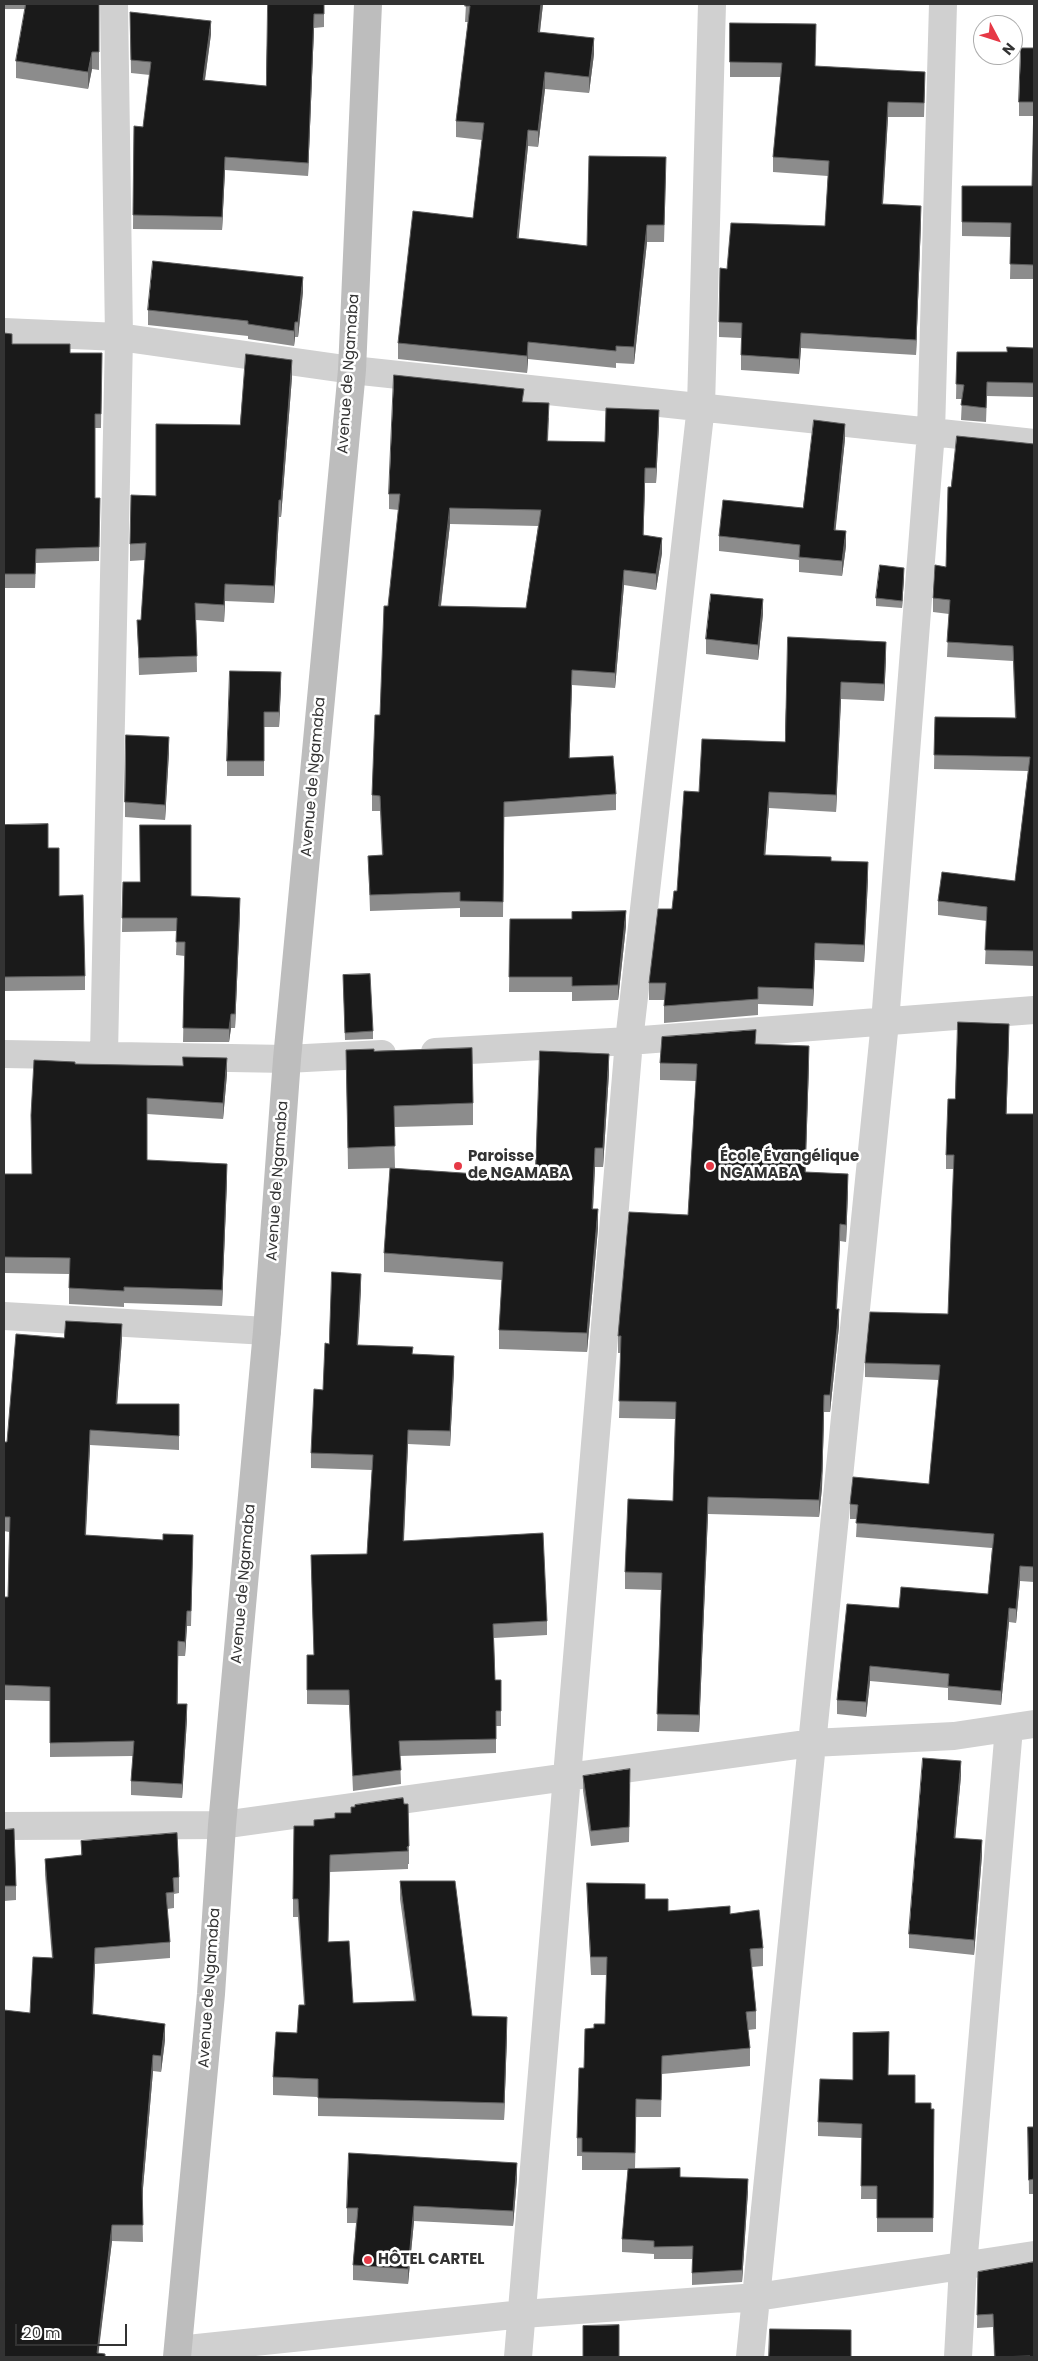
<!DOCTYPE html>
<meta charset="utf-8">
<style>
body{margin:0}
#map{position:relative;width:1038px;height:2361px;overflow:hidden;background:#fff;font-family:Poppins,sans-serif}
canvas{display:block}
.frame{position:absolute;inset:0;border:5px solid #333;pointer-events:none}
.north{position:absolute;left:973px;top:15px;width:50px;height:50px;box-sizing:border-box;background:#fff;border:1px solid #adadad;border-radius:50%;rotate:130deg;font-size:14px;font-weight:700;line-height:20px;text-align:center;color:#333}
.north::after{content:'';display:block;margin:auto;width:18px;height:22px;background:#e63946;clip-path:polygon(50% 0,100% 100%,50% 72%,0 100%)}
.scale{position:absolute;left:15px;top:2324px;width:112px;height:22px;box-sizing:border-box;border:2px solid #333;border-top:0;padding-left:6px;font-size:15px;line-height:18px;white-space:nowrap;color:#333;-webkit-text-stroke:4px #fff;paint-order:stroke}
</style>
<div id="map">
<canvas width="1038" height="2361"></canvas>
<div class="frame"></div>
<div class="north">N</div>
<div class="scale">20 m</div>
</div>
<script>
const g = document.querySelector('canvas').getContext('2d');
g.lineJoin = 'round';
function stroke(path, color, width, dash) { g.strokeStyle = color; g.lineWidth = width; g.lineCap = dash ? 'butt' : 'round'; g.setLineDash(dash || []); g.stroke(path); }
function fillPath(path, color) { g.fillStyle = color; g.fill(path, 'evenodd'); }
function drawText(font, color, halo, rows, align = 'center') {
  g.font = font + ' Poppins,sans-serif'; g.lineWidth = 5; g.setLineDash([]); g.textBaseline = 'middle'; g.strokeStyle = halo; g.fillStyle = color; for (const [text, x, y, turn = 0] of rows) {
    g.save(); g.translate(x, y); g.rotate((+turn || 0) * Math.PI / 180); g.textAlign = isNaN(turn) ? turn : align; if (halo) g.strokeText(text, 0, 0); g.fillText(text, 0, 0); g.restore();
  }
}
stroke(new Path2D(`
 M4,332L119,337L352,370L1034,443
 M435,1052L629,1041L1034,1010
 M4,1054L287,1059L382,1054
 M104,1054L119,337L114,4
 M4,1316L267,1331
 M4,1826L222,1825L812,1743L954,1736L1034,1724
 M178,2350L523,2314L757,2297L1034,2255
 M518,2357L629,1041L701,406L712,4
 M750,2357L885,1022L931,432L943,4
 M958,2357L963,2266L1009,1728`), '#d0d0d0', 28);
stroke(new Path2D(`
 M177,2357L211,1994L222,1825L267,1331L287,1059L352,370L368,4`), '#bdbdbd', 28);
fillPath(new Path2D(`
 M4,4H99V70L92,69L88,89L16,78V61L25,9H4Z
 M268,4H324V27L314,28L308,176L225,170L222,230L133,229L134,126L143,127L150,75L131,73L130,12L211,34L205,80L266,86Z
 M466,4H543L540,32L594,54L589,93L545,89L538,147L528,146L518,239L587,246L666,174L664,242H647L634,364L616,363V368L528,359L527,373L398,359V343L473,218L482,140L456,137V121L468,22H465Z
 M730,23L816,39L815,66L925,87L924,117H888L883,204L921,220L916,355L801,348L799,374L741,370V338L719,337V322L727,269L825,226L828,176L773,172V157L781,77H730Z
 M1034,48V279H1010L1011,237L962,236V186H1032L1034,116H1019V102Z
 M303,292L298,337H295L294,346L248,339V336L148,325V310Z
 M4,333L12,344L70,353H102L101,428H95V498H100L99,561L36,563L35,588H4Z
 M1034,348V397L987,396L986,422L961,420L962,399H956L957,352H1007Z
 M292,377L281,517H279L274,603L225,601L224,622L196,620L197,672L139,675L137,620H141L145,560L130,561V544L156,496L240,425Z
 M524,402L549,418L548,441L605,442L659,425L656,483H645L643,535L662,553L656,590L624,585L615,688L572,685L569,758L616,794V810L504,817L503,917H460V908L370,911L368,856L382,855L380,811H372V795L380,715L399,510L389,509V494ZM450,524L538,526L526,608L441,606Z
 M845,439L835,530L846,546L842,576L799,572V560L719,551V536L803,508Z
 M1034,444V966L985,964L987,921L938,915V901L1015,881L1028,771L934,769L935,717L1015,718L1013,661L947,657L949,614L933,612V598L946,567L951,487Z
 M904,576L902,608L876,606V598Z
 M763,614L758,660L706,654V639Z
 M788,637L886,658L884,701L841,699L836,812L769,808L765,855L831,861L868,879L864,962L815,960L813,1006L758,1004V1015L664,1023V1000H649V983L677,891L699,792L785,742Z
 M281,687L279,727H264V776H227V761Z
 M169,752L165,820L125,817V802Z
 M4,825L48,848L59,896L85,976V990L4,991Z
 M123,882L191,896L240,912L235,1028H231L229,1042H183L185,956L176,955L177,931L122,932Z
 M510,919H572L626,926L618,1000L572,1001V992H509Z
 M343,975L373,1031V1039L345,1040Z
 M1009,1038L1006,1114H1034V1582L1020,1581L1016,1623L1009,1622L1001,1705L948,1700V1688L870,1681L866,1717L837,1714V1700L899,1608L988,1594L992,1548L856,1537L857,1519H850V1504L929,1484L939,1380L865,1377V1363L948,1314L954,1169H946V1155L955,1099Z
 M756,1045L809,1063L805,1172L848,1191L846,1242L840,1241L837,1309L839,1326L830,1412H824L822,1488L819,1517L708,1514L699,1732L657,1731L661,1590L625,1589V1572L673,1501L675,1419L619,1418L621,1353H618V1336L688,1215L696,1081L660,1080V1063Z
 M346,1050L374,1051L473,1103V1125L394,1127L395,1168L348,1169Z
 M75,1064L227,1074L223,1119L147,1114V1160L227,1180L222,1306L124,1303V1307L69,1304V1274L4,1273V1174H32Z
 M609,1073L603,1167H595L593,1209L598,1228L587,1352L499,1349V1330L502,1280L384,1272V1253L535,1178Z
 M361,1288L358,1345L413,1354L454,1370L450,1446L408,1444L404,1541L547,1621V1635L494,1638L495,1680H501V1726H496V1753L400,1756L401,1784L353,1791L349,1705L307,1704V1655H314L311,1555L367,1554L372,1470L311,1468V1453L323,1390L329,1344Z
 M64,1338H122L117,1404H179V1450L90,1445L86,1535L193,1549L191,1626H187L185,1656H178V1704L187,1719L182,1798L131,1795V1781L133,1756L50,1757V1701L4,1700V1597H8L9,1532L4,1531V1442H7Z
 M583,1776L630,1784L629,1842L591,1846L583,1791Z
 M961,1776L955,1838L982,1855L974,1955L909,1948V1934Z
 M314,1826L409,1846V1864H408V1869L330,1872L328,1942L353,2003L414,2001L400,1899V1881L472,2016L507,2035L504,2120L318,2116V2097L273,2095V2077L297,2033L304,2005L298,1917H293V1899Z
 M4,1830L16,1886V1900L4,1901Z
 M81,1841L179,1877V1893L174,1894V1908L167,1909L170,1942V1958L95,1964L93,2015L165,2040L161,2072L153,2071L142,2199L143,2242L112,2241L98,2353L105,2357H4L52,1958L45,1875V1859L81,1856Z
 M587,1883L645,1899L668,1911L730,1914L763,1948V1966L752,1967L756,2011V2029L748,2030L750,2048V2066L662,2074L661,2117H636L635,2169L680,2177L748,2191L742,2282L692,2285V2259H654V2254L622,2252V2239L628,2170H582V2156H577V2138L584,2068L594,2028L605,2024L607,1975H591L587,1901Z
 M888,2075L915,2103L931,2109H934L933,2232H877V2199H861L862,2138L818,2136V2122L853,2080Z
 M1028,2127H1034V2194H1029Z
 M517,2178L513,2226L414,2221L408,2284L353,2280V2265L356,2223H347V2208Z
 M978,2272L1034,2357H994L993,2327L977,2328Z`), '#8c8c8c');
fillPath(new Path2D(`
 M541,4H543L538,48V32Z
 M314,14V28L308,176V163Z
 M211,21V34L203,93V80Z
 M594,38V54L589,93V77Z
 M92,52V69L88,89V72Z
 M545,72V89L538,147V131Z
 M888,102V117L882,219V204Z
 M528,130V146L517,255V238Z
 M225,157V170L222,230V217Z
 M921,206V220L916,355V340Z
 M647,225V242L634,364V347Z
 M303,277V292L298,337V322Z
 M295,322V337L294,346V331Z
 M801,333V348L799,374V359Z
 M528,342V359L527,373V356Z
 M292,360V377L281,517V500Z
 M659,410V425L656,483V468Z
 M845,424V439L834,545V530Z
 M645,468V483L643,550V535Z
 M279,500V517L274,603V586Z
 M450,508V524L439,621V606Z
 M846,531V546L842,576V561Z
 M662,538V553L656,590V574Z
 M904,568V576L902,608V601Z
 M624,570V585L615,688V673Z
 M225,584V601L224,622V605Z
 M763,599V614L758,660V645Z
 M886,642V658L884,701V684Z
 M572,670V685L569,774V758Z
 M281,672V687L279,727V712Z
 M841,682V699L836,812V795Z
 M169,737V752L165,820V805Z
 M769,792V808L764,872V855Z
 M868,862V879L864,962V945Z
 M240,898V912L235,1028V1014Z
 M626,911V926L618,1000V985Z
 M815,943V960L813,1006V989Z
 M231,1014V1028L229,1042V1029Z
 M1009,1024V1038L1006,1128V1114Z
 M809,1046V1063L805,1189V1172Z
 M609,1054V1073L603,1167V1148Z
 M227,1058V1074L223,1119V1103Z
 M595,1148V1167L592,1228V1209Z
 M227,1164V1180L222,1306V1290Z
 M848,1174V1191L846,1242V1225Z
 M598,1209V1228L587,1352V1333Z
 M840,1224V1241L836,1326V1309Z
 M361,1274V1288L357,1359V1345Z
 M839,1309V1326L830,1412V1395Z
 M122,1324V1338L116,1419V1404Z
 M454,1356V1370L450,1446V1431Z
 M824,1412L822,1488L819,1517V1500Z
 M90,1430V1445L85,1549V1535Z
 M408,1430V1444L403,1556V1541Z
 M708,1497V1514L699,1732V1715Z
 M1020,1566V1581L1016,1623V1609Z
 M1009,1608V1622L1001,1705V1691Z
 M187,1611V1626L185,1656V1642Z
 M870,1666V1681L866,1717V1702Z
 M187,1704V1719L182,1798V1784Z
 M961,1761V1776L954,1852V1838Z
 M982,1840V1855L974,1955V1940Z
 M95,1948V1964L92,2031V2014Z
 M507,2017V2035L504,2120V2103Z
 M165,2024V2040L161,2072V2056Z
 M153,2055V2071L142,2200V2184Z
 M517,2163V2178L513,2226V2211Z
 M748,2179V2191L742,2282V2270Z
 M414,2206V2221L408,2284V2269Z
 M112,2225V2241L98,2357H97L99,2329Z`), '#5f5f5f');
const building = new Path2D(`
 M26,4H99V52H92L88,72L16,61Z
 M268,4H324V14H314L308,163L225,157L222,217L133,215L134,126L143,127L151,62L131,60L130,12L211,21L203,80L266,86Z
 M466,4H541L538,32L594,38L589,77L545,72L538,131L528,130L517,238L587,246L589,156L666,157L664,225H647L634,347L616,346V351L528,342L527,356L398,343L413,211L473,218L484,123L456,121L470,6H465Z
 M730,23L816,24L815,66L925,72L924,103L888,102L882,204L921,206L916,340L801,333L799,359L741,355L742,323L719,322L720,268L727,269L731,223L825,226L829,161L773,157L782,63L730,62Z
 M1021,48H1034V265L1010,264L1011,223L962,222V186H1032L1034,102H1019Z
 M153,261L303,277L298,322H295L294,331L248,324V321L148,310Z
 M4,333L12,334V344H70V353H102L101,414H95V498H100L99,547L36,549L35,574H4Z
 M1007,347L1034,348V383L987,382L986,408L961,405L964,385L956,384L957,352H1007Z
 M246,354L292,360L281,500H279L274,586L225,584L224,605L195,603L197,656L139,658L137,620H141L146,543L130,544L131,495L156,496V424L240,425Z
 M394,375L524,389L522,402L549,403L547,441L605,442L606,408L659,410L656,468H645L643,535L662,538L656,574L624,570L615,673L572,670L569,758L613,756L616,794L504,802L503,902L460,901V892L370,895L368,856L383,855L380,796L372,795L375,715H380L384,606H388L400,494H389ZM450,508L541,510L526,608L439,606Z
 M814,420L845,424L834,530L846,531L842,561L799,557L800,545L719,536L723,500L803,508Z
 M957,436L1034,444V951L985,950L987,907L938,901L942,872L1015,881L1030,757L934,755L935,717L1016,718L1013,646L947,642L950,600L933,598L935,565L946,567L948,487H951Z
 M880,565L904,568L902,601L876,598Z
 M711,594L763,599L758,645L706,639Z
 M788,637L886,642L884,684L841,682L836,795L769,792L764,855L831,857V861L868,862L864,945L815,943L813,989L758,987V999L664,1006L666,983H649L658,909H672L674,891H677L684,791L699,792L702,739L785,742Z
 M230,671L281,672L279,712H264V761H227Z
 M126,735L169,737L165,805L125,802Z
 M48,824V848H59V896L83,895L85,976L4,977V825Z
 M140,825H191V896L240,898L235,1014H231L229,1029L183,1028L185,942H176L177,918H122L123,882H140Z
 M626,911L618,985L572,986V977H509L510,919H572V912Z
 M370,974L373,1031L345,1033L343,975Z
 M958,1022L1009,1024L1006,1114H1034V1567L1020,1566L1016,1609L1009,1608L1001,1691L948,1686L949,1674L870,1666L866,1702L837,1700L847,1604L899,1608L901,1587L988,1594L994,1534L856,1523L858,1505L850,1504L853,1477L929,1484L940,1365L865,1363L870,1312L948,1314L954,1155H946L948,1099H955Z
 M756,1030L755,1044L809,1046L805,1172L848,1174L846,1225L840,1224L836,1309H839L830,1395H824L822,1471L819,1500L708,1497L699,1715L657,1714L662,1573L625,1572L628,1499L673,1501L676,1402L619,1401L621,1336H618L629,1212L688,1215L697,1064L660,1063L662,1037Z
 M472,1048L473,1103L394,1106L395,1146L348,1148L346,1050L374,1049V1051Z
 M540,1051L609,1054L603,1148H595L592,1209H598L587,1333L499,1330L503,1262L384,1253L390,1168L535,1178Z
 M183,1057L227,1058L223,1103L147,1098V1160L227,1164L222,1290L124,1287V1291L69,1288L70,1258L4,1257V1174H32L31,1115L34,1060L75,1062V1064L183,1066Z
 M332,1272L361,1274L357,1345L413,1347L412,1354L454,1356L450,1431L408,1430L403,1541L543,1533L547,1621L493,1624L495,1680H501V1711H496V1739L399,1741L401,1770L353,1776L349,1690H307V1655H314L311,1555L367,1554L373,1455L311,1453L314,1389L323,1390L325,1343L329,1344Z
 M66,1321L122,1324L116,1404H179V1436L90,1430L85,1535L163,1540V1534L193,1535L191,1611H187L185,1642L178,1641L177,1704H187L182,1784L131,1781L134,1741L50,1743V1687L4,1685V1597H8L10,1517H4V1442H7L16,1334L64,1338Z
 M923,1758L961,1761L954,1838L982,1840L974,1940L909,1934Z
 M630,1769L629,1827L591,1831L583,1776Z
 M403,1798L404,1804H408L409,1846L407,1847L408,1851L330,1855L328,1942L349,1941L353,2003L416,2001L400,1881H455L472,2016L507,2017L504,2103L318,2098V2079L273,2077L276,2032L297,2033L299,2005H305L298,1899H293L294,1826H314V1820L335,1818V1813H351V1807H355V1805Z
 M14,1829L16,1886H4V1830Z
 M177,1833L179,1877L173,1878L174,1892L166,1893L170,1942L95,1948L92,2014L165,2024L161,2056L153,2055L142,2184L143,2225H112L97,2353L105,2354V2357H4V2010L30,2013L33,1957L53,1958L45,1859L82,1855L81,1841Z
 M587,1883L645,1884V1899H668V1911L730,1906V1914L759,1910L763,1948L750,1949L756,2011L746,2012L750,2048L662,2056L661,2100L636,2099L635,2153L582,2152V2138H577L579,2068H584L585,2029L594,2028V2024H605L607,1957H591Z
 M889,2032L888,2075H915V2103H931V2109H934L933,2218H877V2186H861L862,2124L818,2122L820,2079L853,2080V2033Z
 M1028,2127H1034V2179L1029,2180Z
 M349,2153L517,2163L513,2211L414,2206L408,2269L353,2265L358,2208H347Z
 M680,2168V2177L748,2179L742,2270L692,2273L693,2246L654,2247V2241L622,2239L628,2169Z
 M1034,2262V2357H1030V2356L995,2357L993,2314L977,2315L978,2272Z
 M619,2325V2357H583V2326Z
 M770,2329L851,2330V2357H769Z`);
fillPath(building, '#1a1a1a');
stroke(building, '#5f5f5f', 1);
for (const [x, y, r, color] of [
 [458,1166,5,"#e63946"],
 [710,1166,5,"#e63946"],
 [368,2260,5,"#e63946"]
]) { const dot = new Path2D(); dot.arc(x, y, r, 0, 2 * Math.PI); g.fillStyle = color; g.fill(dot); stroke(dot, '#fff', 2); }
drawText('15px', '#333', '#fff', [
 ["Avenue de Ngamaba",349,374,-86],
 ["Avenue de Ngamaba",314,777,-85],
 ["Avenue de Ngamaba",278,1181,-86],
 ["Avenue de Ngamaba",244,1584,-85],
 ["Avenue de Ngamaba",210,1988,-86]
]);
drawText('bold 15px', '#333', '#fff', [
 ["Paroisse",468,1157],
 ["de NGAMABA",468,1174],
 ["École Évangélique",720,1157],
 ["NGAMABA",720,1174],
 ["HÔTEL CARTEL",378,2260]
], 'left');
</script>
